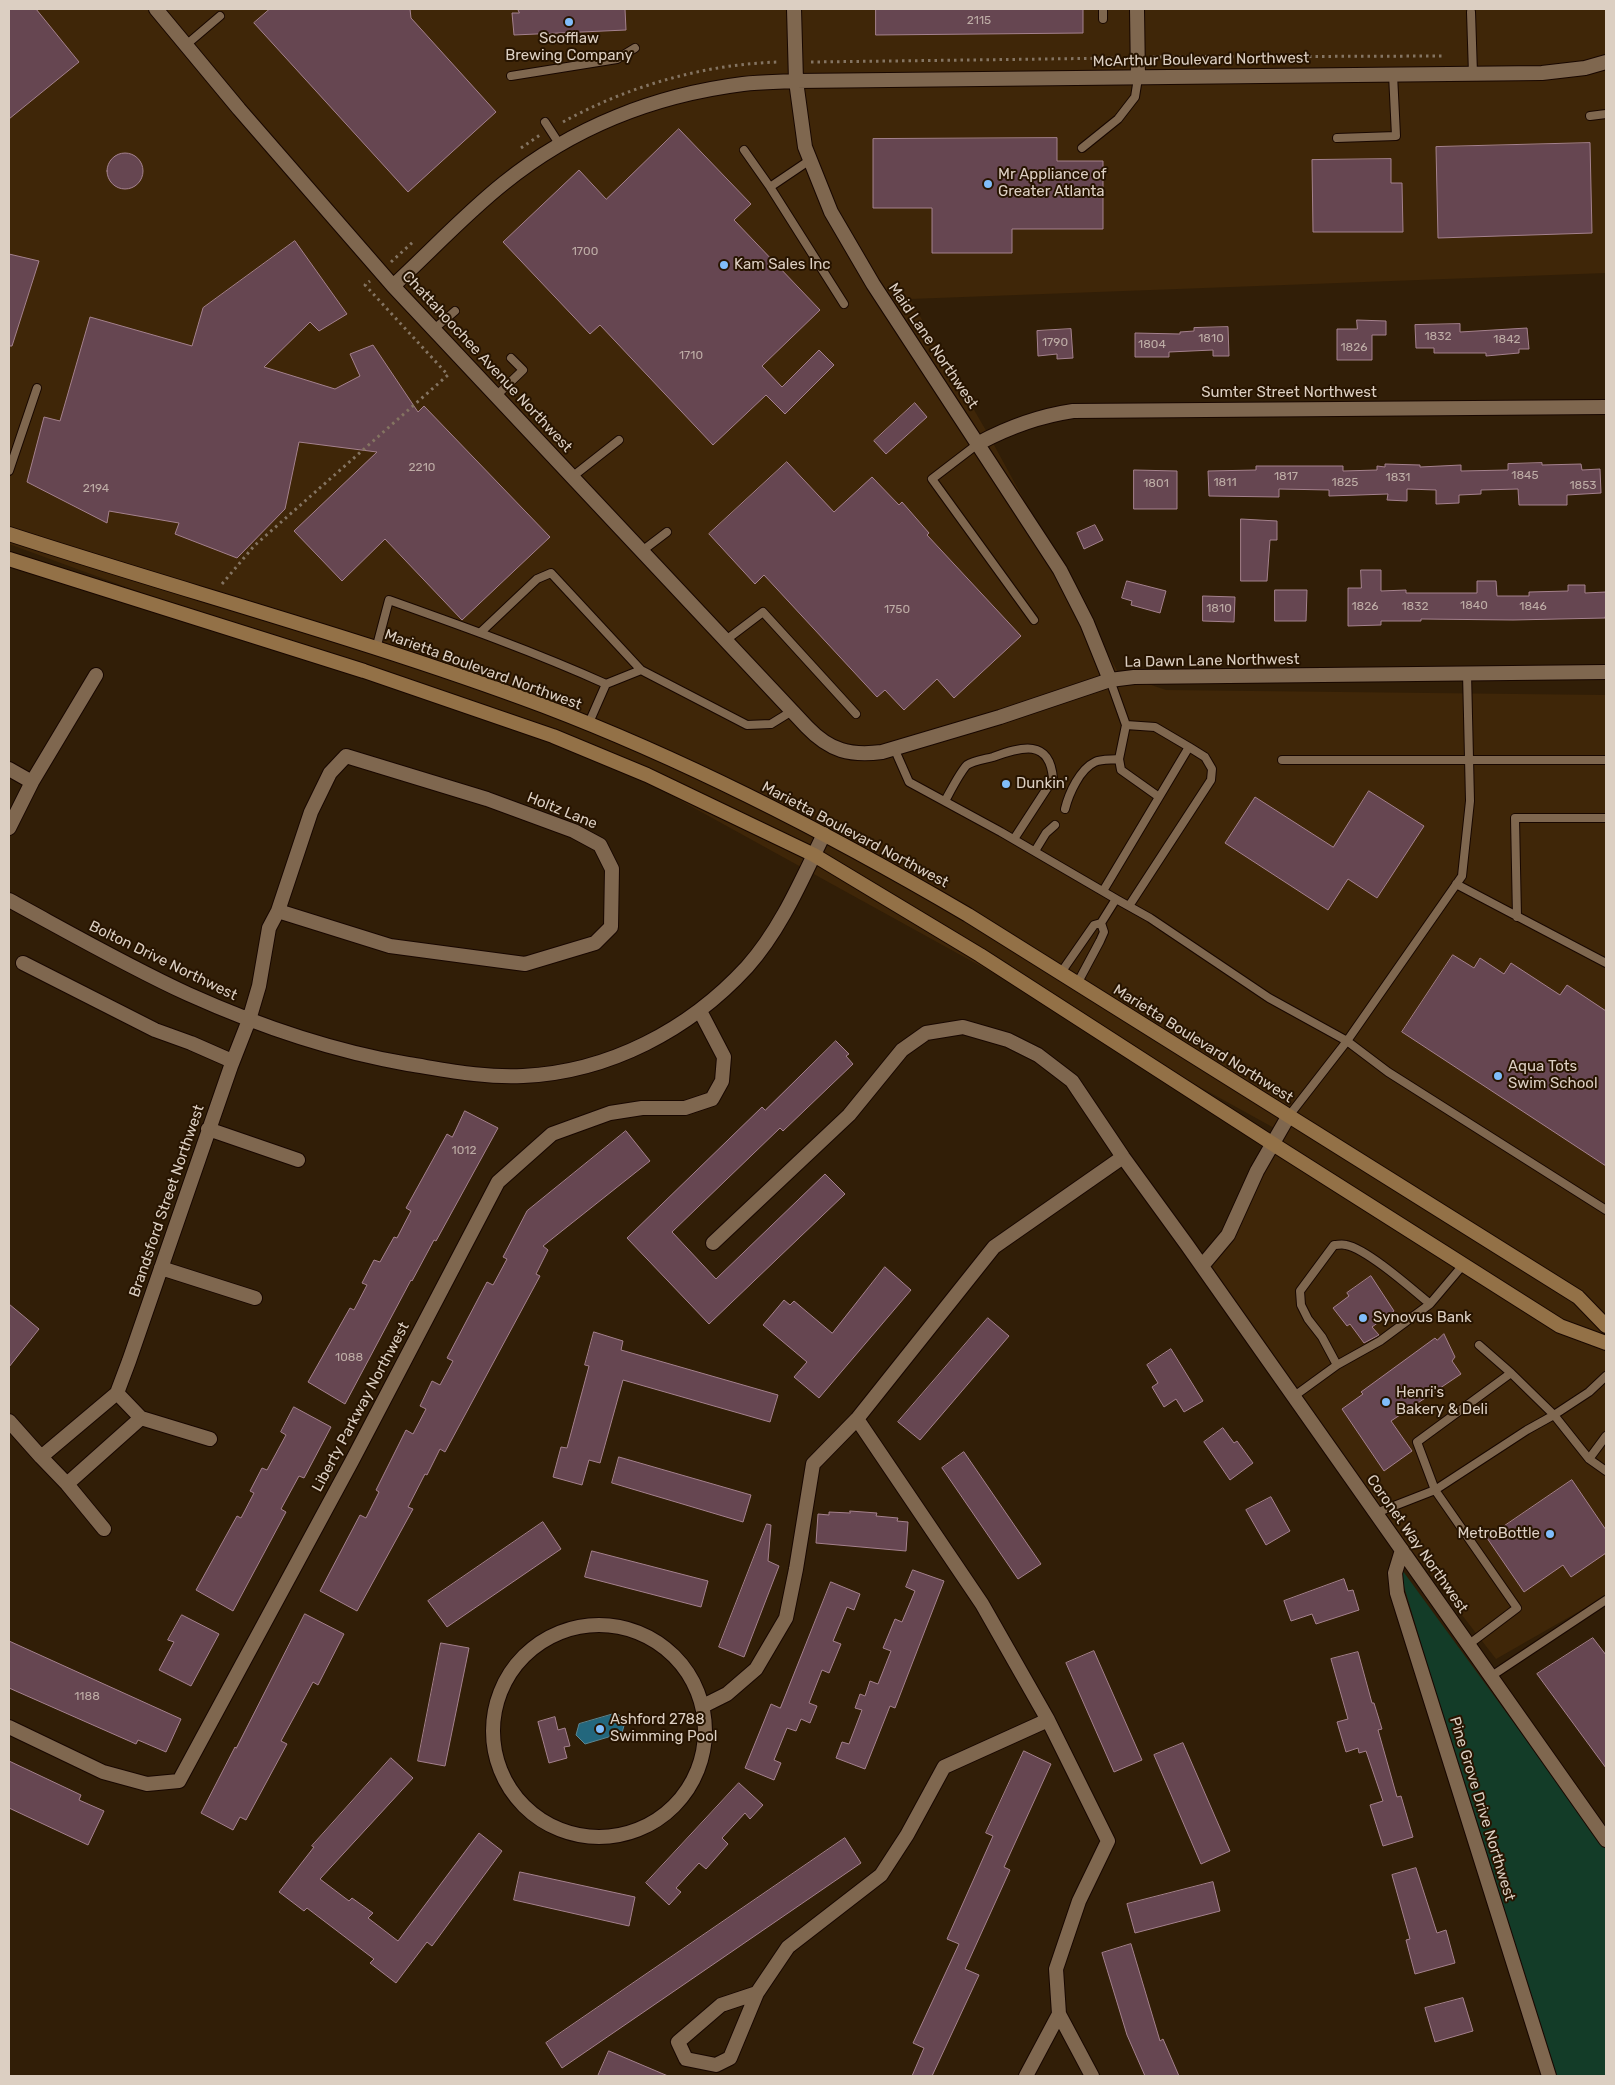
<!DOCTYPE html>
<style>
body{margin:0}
#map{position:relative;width:1615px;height:2085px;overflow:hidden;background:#311e07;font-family:Rubik,sans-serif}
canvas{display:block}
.frame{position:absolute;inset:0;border:10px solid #dccfc2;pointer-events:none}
</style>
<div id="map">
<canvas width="1615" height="2085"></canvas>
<div class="frame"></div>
</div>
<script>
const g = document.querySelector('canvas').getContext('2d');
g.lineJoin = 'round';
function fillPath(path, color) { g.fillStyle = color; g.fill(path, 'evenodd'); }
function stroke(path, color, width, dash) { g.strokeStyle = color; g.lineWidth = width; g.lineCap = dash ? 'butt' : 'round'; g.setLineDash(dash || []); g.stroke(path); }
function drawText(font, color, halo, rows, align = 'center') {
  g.font = font + ' Rubik,sans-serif'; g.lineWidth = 4; g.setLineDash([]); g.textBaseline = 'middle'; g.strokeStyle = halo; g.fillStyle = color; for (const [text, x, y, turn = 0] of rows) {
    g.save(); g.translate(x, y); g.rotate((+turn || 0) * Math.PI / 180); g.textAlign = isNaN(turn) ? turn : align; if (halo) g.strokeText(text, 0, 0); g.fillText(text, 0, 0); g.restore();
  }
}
fillPath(new Path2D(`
 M9,9H1606V273L910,299L988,434L1119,674L1166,690L1606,695V1596L1496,1659L1293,1397L1205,1273L1285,1134L627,771L9,544Z`), '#3f2608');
fillPath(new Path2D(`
 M1397,1563L1606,1849V2076H1550Z`), '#133c28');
const water = new Path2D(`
 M617,1713L625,1722L622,1733L585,1744L576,1735L579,1724Z`);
fillPath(water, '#23677d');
stroke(water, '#5a8692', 1);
const building = new Path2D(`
 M9,9H36L79,62L9,119Z
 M270,9H410L411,18L496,112L408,192L254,23Z
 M518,9H625L626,30L514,35L512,13H519Z
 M876,9H1083V33L876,35Z
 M679,129L751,204L734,220L820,310L762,366L782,387L819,350L834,365L785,414L766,395L713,445L600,325L590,334L503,242L579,170L606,199Z
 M1057,138V161H1103V229H1012V253H932V208H873V139Z
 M1590,143L1592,233L1438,238L1436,147Z
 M107 171a18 18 0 1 1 36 0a18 18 0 1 1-36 0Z
 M1391,159V183H1402L1403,232H1313L1312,160Z
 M295,241L347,314L319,331L310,322L264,367L335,389L360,376L350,354L373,345L418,412L424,406L550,537L462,620L385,539L342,581L294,531L377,452L299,442L285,509L237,558L175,534L179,523L109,511L107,523L27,482L44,417L60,421L90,317L192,346L203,308Z
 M9,254L39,261L12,346H9Z
 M1357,320L1386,321V335H1372V360H1337V329H1357Z
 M1460,324V332L1527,328L1529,349H1519V353L1486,356V353H1434V348H1416L1415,325Z
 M1228,327L1229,356H1213V350L1169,352V357H1135V333L1180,334V332L1194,331V328Z
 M1071,329L1073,358L1057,359V354L1038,356L1037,331Z
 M915,403L927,417L886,454L874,441Z
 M787,462L834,512L872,477L899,505L902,502L909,510L929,533L927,535L1021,636L954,698L937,679L904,710L885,690L877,697L764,575L755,584L709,534Z
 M1542,463V465L1581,464L1582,470L1600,469L1601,493L1567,495V505H1519L1518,489L1481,490V494L1459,495V503L1436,504V490L1407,489V501L1387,500L1388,494L1329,496V490L1279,489V497L1209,496L1208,471L1256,470V466H1343V471L1377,470V466L1385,467V464L1420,465V467L1461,465V471L1508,470V464Z
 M1134,470L1177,471V509H1134Z
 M1241,519L1277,521V540H1270L1267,581H1241Z
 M1095,525L1103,540L1084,549L1077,533Z
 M1361,570H1381V591L1406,590V593H1477V581H1496L1497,596H1529V592L1568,591V585H1585V593L1606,592V614L1605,618L1513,620L1421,619V621H1381V625L1348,626V588H1361Z
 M1127,581L1166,591L1160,613L1131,605L1132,601L1122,598Z
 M1275,590H1307L1306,621H1275Z
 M1203,596L1235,597L1234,622L1203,621Z
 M1369,791L1424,826L1377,898L1348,879L1328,910L1225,843L1255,797L1333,847Z
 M1453,955L1474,968L1480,958L1504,974L1511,963L1560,995L1567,985L1606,1011V1166L1402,1032Z
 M836,1041L849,1054L846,1056L853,1064L783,1131L780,1128L672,1232L716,1279L825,1174L845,1194L709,1324L627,1238L762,1107L765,1110Z
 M465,1111L498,1128L436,1241L434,1240L412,1281L411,1280L345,1404L308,1382L350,1308L354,1310L367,1285L362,1283L374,1260L380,1262L394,1237L397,1238L411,1211L406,1208L447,1134L452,1137Z
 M626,1131L650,1161L543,1246L548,1250L536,1274L540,1276L445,1452L440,1449L427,1475L425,1474L408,1507L413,1509L357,1611L320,1591L360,1515L366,1518L379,1492L376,1490L406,1430L413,1434L426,1409L420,1406L432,1381L440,1385L453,1361L447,1358L487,1282L493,1285L507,1259L503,1257L527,1211Z
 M885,1267L911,1290L819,1398L794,1377L807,1362L763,1325L784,1300L790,1305L794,1301L832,1333Z
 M1371,1276L1394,1311L1372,1327L1379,1335L1364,1343L1350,1324L1347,1326L1333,1308L1349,1296L1347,1293Z
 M9,1304L39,1329L9,1367Z
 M988,1318L1009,1336L920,1440L898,1422Z
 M594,1332L623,1341L621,1350L778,1395L770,1422L623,1380L600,1463L589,1460L582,1485L553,1477L561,1447L567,1448L589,1366L585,1365Z
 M1444,1334L1455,1357L1452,1361L1461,1374L1391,1421L1412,1451L1384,1471L1342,1409L1363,1394L1361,1392L1435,1338L1437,1340Z
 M1171,1349L1203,1401L1184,1412L1176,1399L1164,1407L1152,1387L1158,1383L1147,1365Z
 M294,1407L331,1427L304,1478L299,1476L281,1509L286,1512L233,1611L196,1590L237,1516L241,1518L254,1493L250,1491L262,1468L267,1470L286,1435L281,1432Z
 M1223,1428L1234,1443L1237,1441L1253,1463L1230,1480L1204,1442Z
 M964,1452L1041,1564L1018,1579L942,1468Z
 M619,1457L751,1495L743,1522L612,1483Z
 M1572,1480L1606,1530V1553L1571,1577L1563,1565L1524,1592L1487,1538Z
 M1271,1497L1290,1531L1266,1545L1246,1510Z
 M850,1511L877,1513L876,1516L898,1518L897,1521L908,1522L906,1551L816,1543L818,1514L829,1515V1512L850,1513Z
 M543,1522L561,1549L447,1627L428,1601Z
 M767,1524L771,1525L768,1561L779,1566L744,1657L719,1647Z
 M592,1551L708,1581L701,1607L585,1577Z
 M913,1570L944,1581L895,1708L890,1706L865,1769L836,1758L842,1742L849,1744L862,1710L855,1708L860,1694L865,1696L870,1681L878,1684L891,1651L883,1648L895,1619L902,1622L915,1591L906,1587Z
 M1344,1579L1348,1591L1353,1590L1359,1610L1316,1624L1312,1614L1291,1621L1284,1601Z
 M831,1582L860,1594L854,1610L847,1607L833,1641L841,1644L829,1673L822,1670L809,1703L817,1706L810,1723L801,1719L796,1731L787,1728L774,1760L781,1763L774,1780L745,1768L771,1704L780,1708Z
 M305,1614L344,1634L318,1685L313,1682L299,1708L281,1741L287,1744L246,1820L240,1817L233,1830L201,1813L235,1747L236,1748Z
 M182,1615L219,1634L191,1686L159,1670L174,1642L168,1640Z
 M1593,1638L1606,1655V1768L1537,1674Z
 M9,1641L181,1719L166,1752L138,1740L136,1744L9,1688Z
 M441,1643L469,1648L445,1766L418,1761Z
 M1094,1651L1142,1760L1114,1772L1066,1663Z
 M1358,1652L1372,1703H1374L1382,1729L1378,1730L1397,1797L1401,1796L1413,1837L1383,1846L1370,1805L1383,1801L1366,1751L1359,1753L1358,1748L1346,1752L1337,1722L1348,1719L1331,1659Z
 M555,1717L558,1730L565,1728L570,1746L564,1747L567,1758L549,1763L538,1722Z
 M1183,1743L1230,1851L1201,1864L1154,1755Z
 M1024,1751L1051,1764L1004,1867L1010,1870L965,1969L979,1975L932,2076H912L924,2048L913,2043L959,1944L947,1939L993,1836L986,1833Z
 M391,1758L413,1778L320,1879L349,1901L352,1898L373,1913L368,1918L398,1941L479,1833L502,1851L432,1946L427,1942L396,1983L370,1963L374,1959L307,1908L304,1911L279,1892L314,1847L312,1846Z
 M9,1761L81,1795L79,1800L104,1811L88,1845L9,1808Z
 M739,1783L763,1805L750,1819L745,1813L722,1838L728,1844L706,1869L699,1863L676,1888L681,1892L669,1905L646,1883Z
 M845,1838L861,1863L562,2068L546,2043Z
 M1416,1868L1437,1933L1446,1930L1455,1963L1415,1974L1406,1940L1410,1939L1392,1875Z
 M520,1872L635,1897L629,1926L514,1900Z
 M1213,1882L1220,1911L1135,1933L1127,1904Z
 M1131,1944L1160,2041L1163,2039L1179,2076H1145L1127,2035L1102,1953Z
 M1463,1998L1473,2031L1435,2042L1425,2008Z
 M609,2051L668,2076H598Z`);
fillPath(building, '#664651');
stroke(building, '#a4818d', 1);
const service = new Path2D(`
 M1103,9V19
 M1471,12L1473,74
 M186,45L220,16
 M511,76L617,59L635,48
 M1590,116L1606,114
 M545,122L560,145
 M1337,138L1396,136L1393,74
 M1082,148L1118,119L1135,97L1138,78
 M744,150L770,187
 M810,160L770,187L844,304
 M434,329L455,311
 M496,396L523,370L511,358
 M979,443L932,479L1034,620
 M9,471L37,388
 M572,477L619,440
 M642,551L667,532
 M481,632L537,579L551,573L641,670
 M726,640L763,612L856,714
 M376,649L389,600C462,626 535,652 606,684L588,725
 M1110,680L1126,725L1119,759L1121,770L1159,797
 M606,684L641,670L747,725L771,724L792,711
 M1126,725L1155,727L1189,747L1205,757L1212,769L1211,780L1129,906
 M894,748L909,782L1001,832L1116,899
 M1282,760H1606
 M945,801C950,792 960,772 967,765C973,761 986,759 993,757C1021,747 1050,738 1053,779L1014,839
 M1065,809C1069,793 1080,769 1095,762C1101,759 1112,760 1119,759
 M1035,851L1046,833L1055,825
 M1456,884L1606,963
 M1103,891L1189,747
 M1517,917L1515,818H1606
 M1060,974L1094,925L1101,923L1116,899L1150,918L1269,998L1347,1041L1462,876L1470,801L1467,673
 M1077,984L1100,941L1104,932L1101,923
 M1288,1117L1347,1041L1388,1072L1606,1210
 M1479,1345L1511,1373
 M1337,1365L1322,1337L1308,1319L1301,1305L1300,1291L1334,1245C1338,1245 1342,1244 1346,1245C1367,1249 1412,1289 1430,1304
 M1606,1376L1589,1392L1554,1415L1589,1459L1606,1471
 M1293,1397L1337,1365L1380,1341L1430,1304L1463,1265
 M1589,1459L1606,1436
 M1376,1513L1435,1490L1417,1442L1511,1373L1554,1415L1527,1430L1435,1490L1517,1608L1468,1645
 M1490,1677L1606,1600`);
const minor = new Path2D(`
 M156,9L239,109L393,286L807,727C830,751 850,756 882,752L1000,717L1110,680L1134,677L1606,672
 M794,9L796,81L805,147L831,212L873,284L1060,570L1087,623L1110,680
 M1137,9L1138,78
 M393,286C430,252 465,214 504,183C573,127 656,95 743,84C760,82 778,82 796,81L1542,73L1585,68L1606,62
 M979,443C1009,427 1039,416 1073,411L1606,407
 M9,769L32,782
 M9,828L32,782L96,675
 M9,900C68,932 127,966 188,994C259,1026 332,1051 408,1064C446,1070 484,1078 523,1076C609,1072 689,1030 747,967C781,929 802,879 824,834
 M23,963L155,1030L191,1043L232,1061
 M208,1129L298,1160
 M713,1243L849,1115L902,1050L926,1033L963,1027L1008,1040L1038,1055L1072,1081L1123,1157L1187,1245L1606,1840
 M1202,1266L1228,1235L1257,1171L1288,1117
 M161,1268L255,1298
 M141,1418L210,1439
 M857,1419L982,1604L1048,1720L1108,1841L1079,1901L1056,1969L1059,2014L1092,2076
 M9,1421L41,1457L117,1393L129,1361L231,1066L249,1020L259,986L269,928L278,911L311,812L330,773L346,756L487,799L574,831L600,845L612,869L611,927L595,943L525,964L390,946L278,911
 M41,1457L67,1484L104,1529
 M67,1484L141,1418L117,1393
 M1402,1550L1395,1573L1397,1593L1549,2076
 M493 1731a106 106 0 1 1 212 0a106 106 0 1 1-212 0Z
 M703,1706L727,1694L756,1669L786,1618L796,1569L813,1464L857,1419L994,1247L1123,1157
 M9,1727L103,1772L147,1784L179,1781L352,1461L498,1182L552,1134L610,1113L642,1108H685L712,1099L722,1081L724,1057L700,1011
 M757,1993L788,1947L881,1875L907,1835L944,1767L1048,1720
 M757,1993L730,2058L716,2065L686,2059L678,2042L721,2005Z
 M1026,2076L1059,2014`);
const secondary = new Path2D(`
 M9,534C187,592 368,640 544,706C691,762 832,835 968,915L1578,1297L1606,1326
 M9,559L364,671L553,736L647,775L814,855L980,955L1273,1144L1560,1326L1606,1343`);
stroke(service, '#180700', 10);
stroke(minor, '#180700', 16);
stroke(secondary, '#180700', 16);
stroke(new Path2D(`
 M1153,57L1442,56
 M811,62L1122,58
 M563,122C628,86 705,64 779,62
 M521,148L540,135
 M391,262L414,241
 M222,584L254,546L448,375L365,285L370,281`), '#847462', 3, [2.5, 4]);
stroke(service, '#7f674f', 8);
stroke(minor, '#7f674f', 14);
stroke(secondary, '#937147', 14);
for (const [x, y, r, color] of [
 [569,22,5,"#80bdfa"],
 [988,184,5,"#80bdfa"],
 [724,265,5,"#80bdfa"],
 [1006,784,5,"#80bdfa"],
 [1498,1076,5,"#80bdfa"],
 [1363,1318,5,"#80bdfa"],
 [1386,1402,5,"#80bdfa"],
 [1550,1534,5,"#80bdfa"],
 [600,1729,5,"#80bdfa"]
]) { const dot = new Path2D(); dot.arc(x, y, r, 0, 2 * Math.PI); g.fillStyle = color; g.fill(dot); stroke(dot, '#271400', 2); }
drawText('12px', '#beada6', null, [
 ["2115",979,21],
 ["1700",585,252],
 ["1832",1438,337],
 ["1810",1211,339],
 ["1842",1507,340],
 ["1790",1055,343],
 ["1804",1152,345],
 ["1826",1354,348],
 ["1710",691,356],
 ["2210",422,468],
 ["1845",1525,476],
 ["1817",1286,477],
 ["1831",1398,478],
 ["1811",1225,483],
 ["1825",1345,483],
 ["1801",1156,484],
 ["1853",1583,486],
 ["2194",96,489],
 ["1840",1474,606],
 ["1826",1365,607],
 ["1832",1415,607],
 ["1846",1533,607],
 ["1810",1219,609],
 ["1750",897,610],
 ["1012",464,1151],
 ["1088",349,1358],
 ["1188",87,1697]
]);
drawText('15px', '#dccfc2', '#271400', [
 ["Scofflaw",569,39,"center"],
 ["Brewing Company",569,56,"center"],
 ["Mr Appliance of",998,175],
 ["Greater Atlanta",998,192],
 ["Kam Sales Inc",734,265],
 ["Dunkin'",1016,784],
 ["Aqua Tots",1508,1067],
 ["Swim School",1508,1084],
 ["Synovus Bank",1373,1318],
 ["Henri's",1396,1393],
 ["Bakery & Deli",1396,1410],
 ["MetroBottle",1540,1534,"right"],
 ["Ashford 2788",610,1720],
 ["Swimming Pool",610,1737]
], 'left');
drawText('15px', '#dccfc2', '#271400', [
 ["McArthur Boulevard Northwest",1201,60,-1],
 ["Maid Lane Northwest",933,346,56],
 ["Chattahoochee Avenue Northwest",487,362,47],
 ["Sumter Street Northwest",1289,393],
 ["La Dawn Lane Northwest",1212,661,-1],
 ["Marietta Boulevard Northwest",483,670,20],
 ["Holtz Lane",562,811,22],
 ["Marietta Boulevard Northwest",855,835,28],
 ["Bolton Drive Northwest",163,961,26],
 ["Marietta Boulevard Northwest",1203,1044,32],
 ["Brandsford Street Northwest",167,1201,-71],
 ["Liberty Parkway Northwest",361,1407,-62],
 ["Coronet Way Northwest",1417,1544,55],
 ["Pine Grove Drive Northwest",1482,1809,73]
]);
</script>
